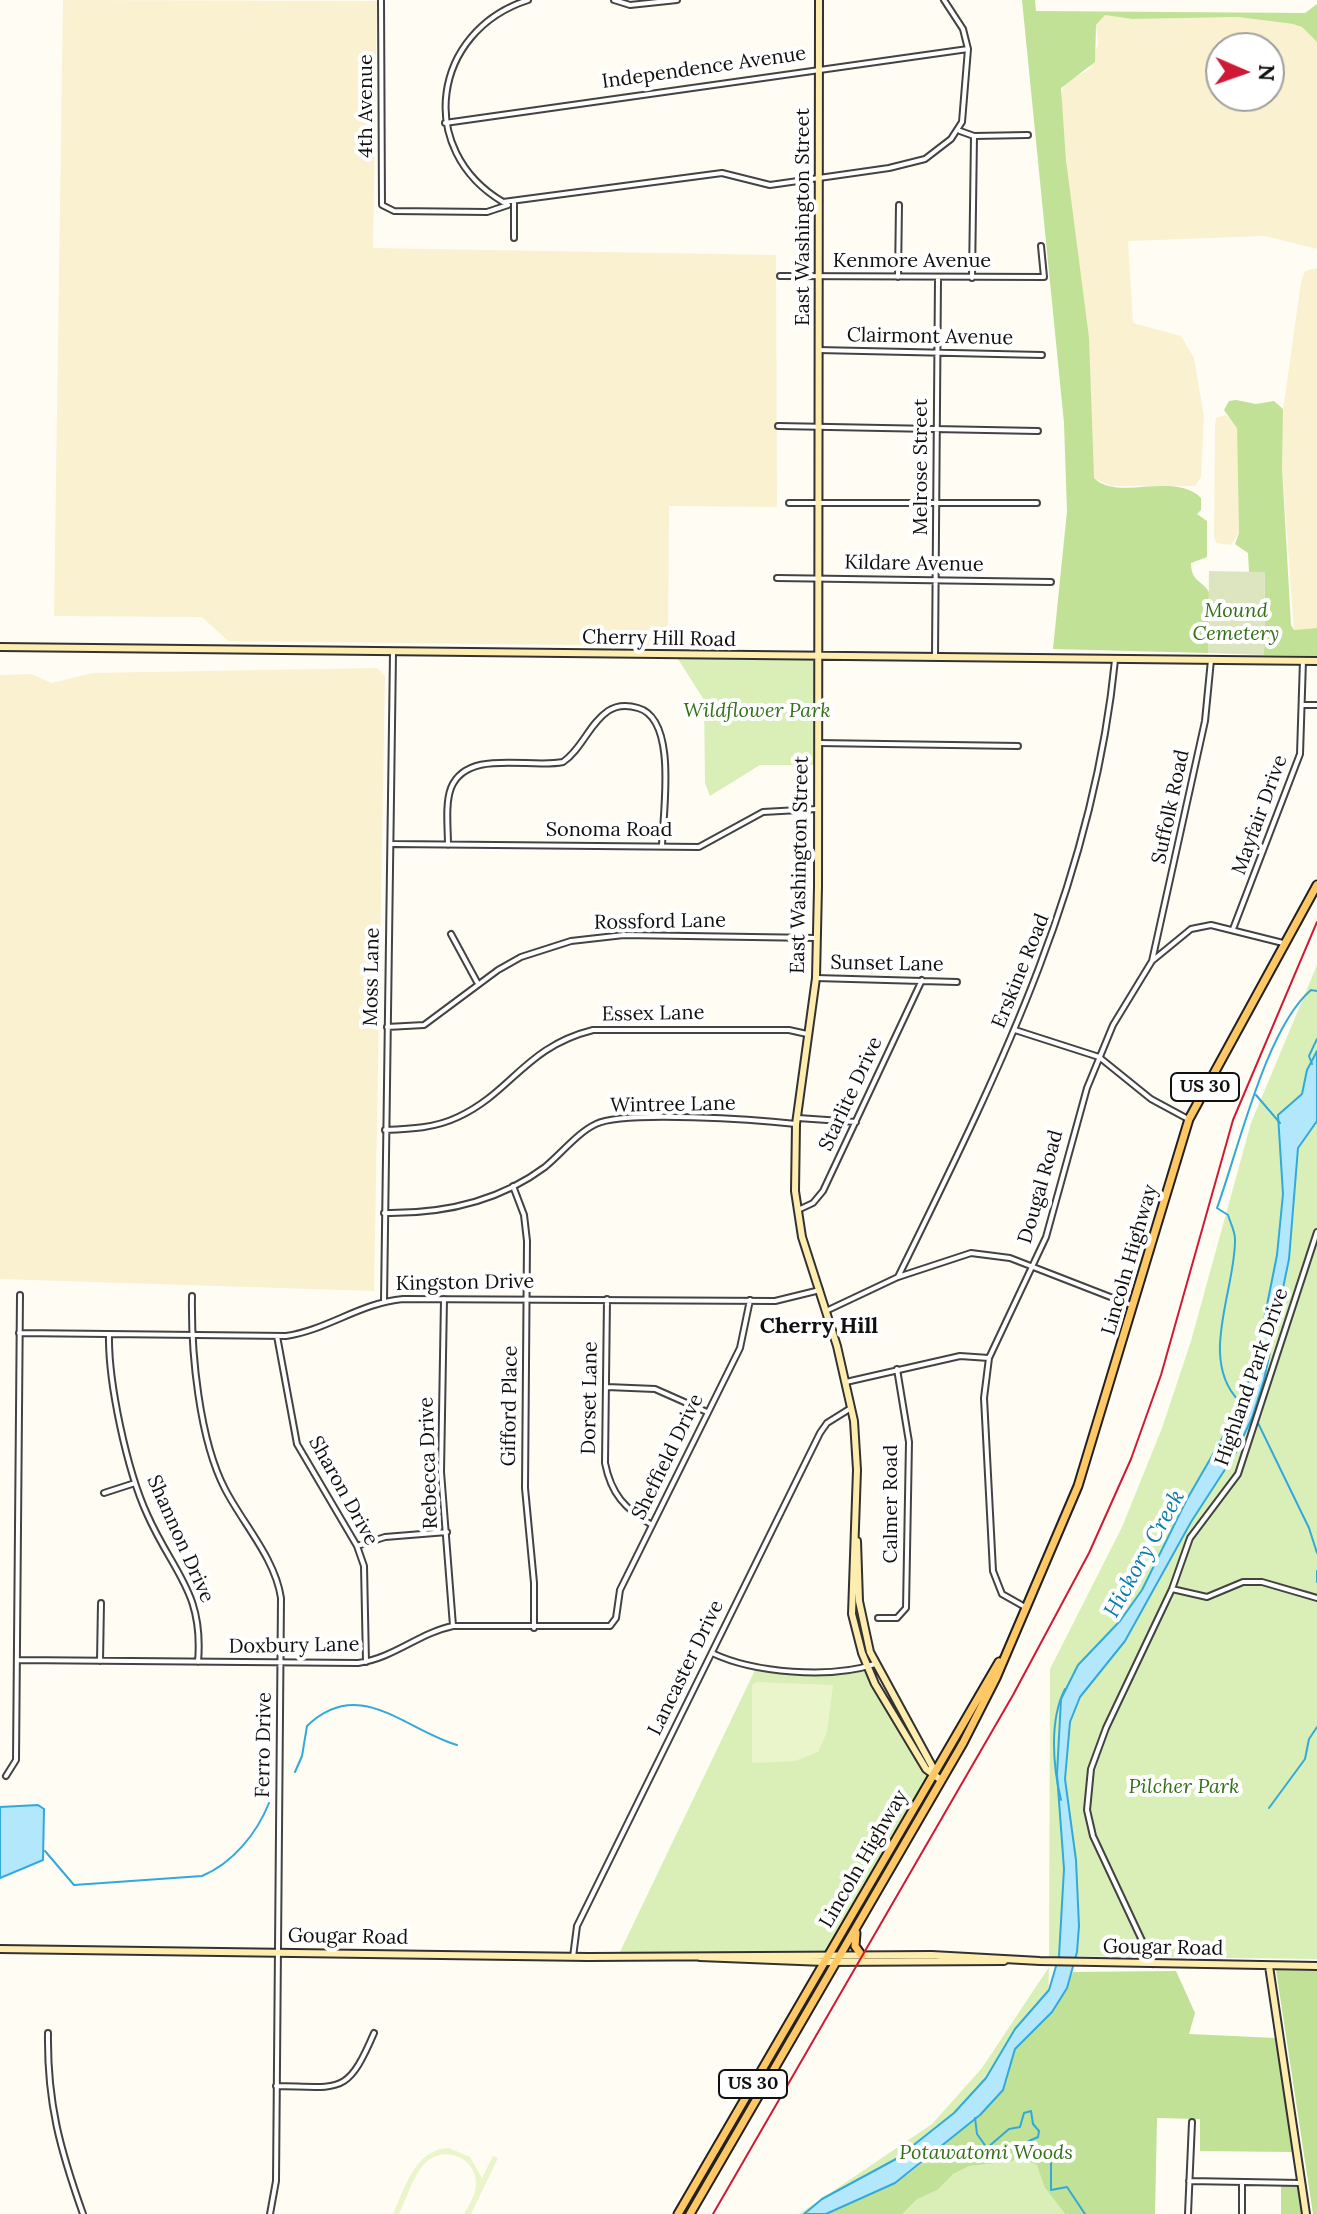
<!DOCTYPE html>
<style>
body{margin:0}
#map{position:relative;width:1317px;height:2214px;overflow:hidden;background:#fffcf4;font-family:Lora,serif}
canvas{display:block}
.north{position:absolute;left:1205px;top:32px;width:80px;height:80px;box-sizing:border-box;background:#fff;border:2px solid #9f9f9f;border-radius:50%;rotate:92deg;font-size:22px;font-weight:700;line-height:32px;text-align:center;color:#101010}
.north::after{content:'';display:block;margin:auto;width:28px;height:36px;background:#d01935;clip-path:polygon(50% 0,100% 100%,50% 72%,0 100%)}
</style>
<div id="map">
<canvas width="1317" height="2214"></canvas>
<div class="north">N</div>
</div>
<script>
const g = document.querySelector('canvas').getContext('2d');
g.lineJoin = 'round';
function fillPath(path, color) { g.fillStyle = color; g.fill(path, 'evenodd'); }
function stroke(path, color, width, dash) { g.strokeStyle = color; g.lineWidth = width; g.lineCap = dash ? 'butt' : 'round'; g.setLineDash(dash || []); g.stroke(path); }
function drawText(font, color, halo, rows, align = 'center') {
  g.font = font + ' Lora,serif'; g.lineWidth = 8; g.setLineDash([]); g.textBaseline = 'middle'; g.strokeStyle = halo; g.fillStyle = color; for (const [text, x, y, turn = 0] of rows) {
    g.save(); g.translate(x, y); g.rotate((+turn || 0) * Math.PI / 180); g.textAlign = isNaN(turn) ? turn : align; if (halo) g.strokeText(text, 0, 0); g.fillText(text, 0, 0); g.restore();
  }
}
fillPath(new Path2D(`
 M63,0L377,1L373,248L776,255L777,507L669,506L668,646L228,641L202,617L54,616Z
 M1105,15L1133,19L1238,17L1293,24L1302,27L1317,42V249L1265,236L1128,241L1133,323L1181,336L1194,358L1204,417L1201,477L1195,486H1111L1094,478L1061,98L1064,83L1090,69L1098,44L1096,25ZM1221,48H1269V96H1221Z
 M1317,268V628L1294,630L1282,468V418L1301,282L1305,271Z
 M1225,415L1233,419L1237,428L1239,533L1231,545L1216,543L1214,536L1215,425L1216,418Z
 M377,668L385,676L374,1291L0,1279V675L31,674L52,683L92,673Z`), '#f9f1d0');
fillPath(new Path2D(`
 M676,656L816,658V765H760L710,796L705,783L704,700Z
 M1317,965V1959L1049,1956L1050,1669L1122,1527L1162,1428L1191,1341L1251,1123Z
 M755,1670L850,1674L865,1671L929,1773L826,1953L618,1956Z
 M1049,1967L1045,2188L1065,2214H799L932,2124L982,2068Z`), '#daefb8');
fillPath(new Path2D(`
 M1022,0H1035L1036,11L1305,13L1317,4V42L1302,27L1293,24L1238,17L1132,19L1105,15L1096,25L1095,62L1061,88L1066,160L1089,338L1094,478C1118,502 1174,471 1201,498V510L1197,514L1207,521V557L1191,563C1191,582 1202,580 1209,592L1208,653L1053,649L1067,511L1064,423Z
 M1236,400L1256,404L1274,401L1283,409L1282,468L1291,625L1294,630L1317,628V656L1264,655L1265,573L1249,572L1248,553L1235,544L1239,533L1237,428L1224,410L1229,401Z
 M1276,1970L1317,1971V2214H1313Z
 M1176,1971L1195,2013L1189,2034L1276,2038L1293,2152L1200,2151V2119L1157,2118L1155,2214H1065L1045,2188L1037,2165L1016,2154L1013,2161L969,2166L953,2174L937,2190L917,2199L902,2214H826L909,2174L980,2115L1003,2090L1015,2049L1052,2012L1073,1972Z
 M1281,2185H1299L1303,2214H1281Z`), '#c0e196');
fillPath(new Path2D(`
 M1209,571L1265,572L1264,655L1208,653Z`), '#dde5c0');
fillPath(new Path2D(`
 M756,1682L833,1685L827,1732L818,1752L795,1761L752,1763V1685Z
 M449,2148L470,2157L482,2178L493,2156L498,2158L471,2214H464C469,2205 476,2195 476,2184C477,2161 450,2146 430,2159C415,2169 407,2198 399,2214H393C405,2188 415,2149 449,2148Z`), '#ebf5cb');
const water = new Path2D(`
 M1317,1051V1121L1298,1148L1289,1259L1264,1380L1252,1418L1235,1454L1191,1522L1125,1641L1080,1697L1070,1722L1065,1779L1076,1860L1079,1926L1077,1952L1067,1988L1052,2012L1015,2049L1003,2090L980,2115L895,2183L826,2214H804L822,2199L896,2159L954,2113L986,2078L1015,2029L1049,1990L1059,1956L1064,1869L1057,1774L1061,1699L1078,1665L1120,1621L1142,1590L1186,1501L1239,1409L1256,1360L1277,1255L1283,1194L1278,1115L1302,1094L1307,1070Z
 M38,1805L44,1809L43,1860L0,1878V1807Z`);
fillPath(water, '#b3e8fc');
stroke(water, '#32a9db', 2);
stroke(new Path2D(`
 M1312,1064L1309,1056L1317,1039
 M1256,1095L1280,1123
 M1239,1401C1198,1359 1236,1289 1235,1239C1235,1231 1230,1222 1228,1215L1217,1208C1238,1151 1266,1028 1311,990L1317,991
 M1258,1423L1309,1528L1317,1553
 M1317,1571V1582
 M295,1772L302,1756L307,1726C359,1676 404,1729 457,1745
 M1061,1800C1053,1767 1049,1720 1065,1689
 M1269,1808L1305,1759L1309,1739L1317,1727
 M45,1851L74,1885L202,1876C233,1863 257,1833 269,1803
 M975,2118L977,2134L987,2148L1009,2129L1020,2127L1024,2113L1031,2111L1033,2124L1039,2131L1038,2137L1029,2141V2148L1036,2154L1045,2149L1051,2152V2190L1067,2187L1085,2214`), '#32a9db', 2);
const street = new Path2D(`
 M381,0L382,205L394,211L487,212L508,205
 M528,0C432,31 415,150 503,202L722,173L770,185L889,168L925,159L951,139L962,122L968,49L963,29L944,0
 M614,0L630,5L677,0
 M445,123L968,49
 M960,131L974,136L1028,135
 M514,238V203
 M780,276L1044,277L1041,246
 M898,277L899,205
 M972,278L974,136
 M818,350L1042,355
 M778,426L1038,431
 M789,503H1037
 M777,578L1051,582
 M935,656L938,278
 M1303,705H1317
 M818,743L1018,746
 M393,844L699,847L763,812L817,809
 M448,845C448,828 445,804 451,788C467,748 530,769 563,762C582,749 589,724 608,711C617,705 628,705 638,708C678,719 663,812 662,846
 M1233,929L1300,754L1303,660
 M451,934L477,982
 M1152,961L1205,721L1211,660
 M816,978L957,982
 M387,1027L424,1025L498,970L521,957L571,941L624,935L816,938
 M1015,1030L1099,1057L1151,1099L1188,1119
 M798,1118L856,1122
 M385,1130C411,1129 435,1128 458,1117C512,1092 525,1047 593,1030H789L807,1034
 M513,1186L524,1215L527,1241L525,1488L534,1583V1628
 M798,1210L813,1203L823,1191L922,980
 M384,1213C442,1214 497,1203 545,1167C562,1153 577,1133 596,1124C624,1110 760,1120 796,1124
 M898,1277C996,1077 1093,885 1115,660
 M192,1296C191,1352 199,1439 225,1489C243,1524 275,1558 281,1598L276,2181L270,2214
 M444,1299L441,1472L453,1626
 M607,1299L605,1463C611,1494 625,1509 652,1525
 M384,1301L393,653
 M826,1311L898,1277L971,1253L1010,1258L1131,1305
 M19,1333L286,1336C327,1330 360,1303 403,1299L775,1301L820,1290
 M109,1334C108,1383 127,1470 147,1514C173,1573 204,1592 198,1662
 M277,1336L297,1444L357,1546L364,1566L366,1662
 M846,1382L960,1356L989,1358
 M607,1387L655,1389L707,1412
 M104,1493L135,1483
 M357,1546L385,1537L447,1532
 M1172,1589L1207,1597L1243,1582H1262L1317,1598
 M1025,1607L1002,1594L993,1571L984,1398L989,1358L1046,1237L1087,1088L1113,1025L1152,961L1191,929L1211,925L1283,943
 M878,1618H897L906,1608L909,1442L897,1369
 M712,1653C754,1673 830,1679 875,1664
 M17,1660L358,1663C394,1658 419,1633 453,1626H610L616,1618L620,1590L740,1348L750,1300
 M100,1661L101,1603
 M6,1776L16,1760L20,1295
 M573,1957L577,1926L820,1433L827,1423L851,1408
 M1153,1964L1093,1836L1087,1810L1091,1769L1106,1728L1172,1589L1190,1538L1238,1474L1317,1232
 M48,2033C47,2103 60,2149 83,2214
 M276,2086C341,2087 347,2096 374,2033
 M1189,2181L1300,2183
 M1188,2214L1192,2122
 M1242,2214V2183`);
const secondary = new Path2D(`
 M819,0L818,887L816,978L796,1124L795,1191L802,1237L837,1346L854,1421L857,1470L852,1614L862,1653L875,1684L926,1769L941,1780
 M0,647L1317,661
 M857,1541L859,1601L870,1652L932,1766V1773
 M0,1949L588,1957L932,1955L1040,1961L1317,1966
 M700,1957L824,1962L1004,1961
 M1269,1966L1306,2214`);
const primary = new Path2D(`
 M856,1933L855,1946L862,1956
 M678,2214L999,1662
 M690,2214L963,1743L996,1678L1078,1486L1189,1119L1317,885`);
stroke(street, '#434343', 8);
stroke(secondary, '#323232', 10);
stroke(primary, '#212121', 11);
stroke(street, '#fff', 4);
stroke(secondary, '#ffedaf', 6);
stroke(primary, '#ffc864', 7);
stroke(new Path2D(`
 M713,2214L1013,1695L1089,1553L1131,1459L1161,1375L1233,1120L1317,922`), '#d01935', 2);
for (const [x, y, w] of [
 [1205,1087,68],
 [753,2084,68]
]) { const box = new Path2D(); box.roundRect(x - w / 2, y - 14, w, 28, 6); g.fillStyle = '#fff'; g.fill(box); stroke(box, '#101010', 2); }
drawText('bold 18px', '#101010', null, [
 ["US 30",1205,1087],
 ["US 30",753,2084]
]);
drawText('20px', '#101010', '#fff', [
 ["Independence Avenue",704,68,-8],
 ["4th Avenue",366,106,-90],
 ["East Washington Street",803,217,-90],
 ["Kenmore Avenue",912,261],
 ["Clairmont Avenue",930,337,1],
 ["Melrose Street",921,467,-90],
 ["Kildare Avenue",914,564,1],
 ["Cherry Hill Road",659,639,1],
 ["Suffolk Road",1171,807,-78],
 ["Mayfair Drive",1260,815,-70],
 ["Sonoma Road",609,830],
 ["East Washington Street",800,865,-89],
 ["Rossford Lane",660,922,-1],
 ["Sunset Lane",887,964,1],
 ["Erskine Road",1021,971,-68],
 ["Moss Lane",372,977,-89],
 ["Essex Lane",653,1014,-1],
 ["Starlite Drive",851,1094,-65],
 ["Wintree Lane",673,1105,-1],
 ["Dougal Road",1041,1187,-74],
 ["Lincoln Highway",1130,1260,-74],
 ["Kingston Drive",465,1283,-1],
 ["Highland Park Drive",1252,1377,-71],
 ["Dorset Lane",590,1398,-89],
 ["Gifford Place",510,1406,-89],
 ["Sheffield Drive",668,1457,-64],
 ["Rebecca Drive",429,1463,-92],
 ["Sharon Drive",343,1491,61],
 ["Calmer Road",891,1504,-90],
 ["Shannon Drive",180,1539,66],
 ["Doxbury Lane",294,1646,-1],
 ["Lancaster Drive",686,1668,-64],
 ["Ferro Drive",264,1745,-89],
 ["Lincoln Highway",864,1859,-60],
 ["Gougar Road",348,1937,1],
 ["Gougar Road",1163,1948,1]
]);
drawText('italic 20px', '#347018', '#fff', [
 ["Mound",1236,611],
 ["Cemetery",1236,634],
 ["Wildflower Park",757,711],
 ["Pilcher Park",1184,1787],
 ["Potawatomi Woods",986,2153]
]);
drawText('bold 22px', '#101010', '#fff', [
 ["Cherry Hill",819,1327]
]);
drawText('italic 22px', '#0b7ab0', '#fff', [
 ["Hickory Creek",1145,1554,-61]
]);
</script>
